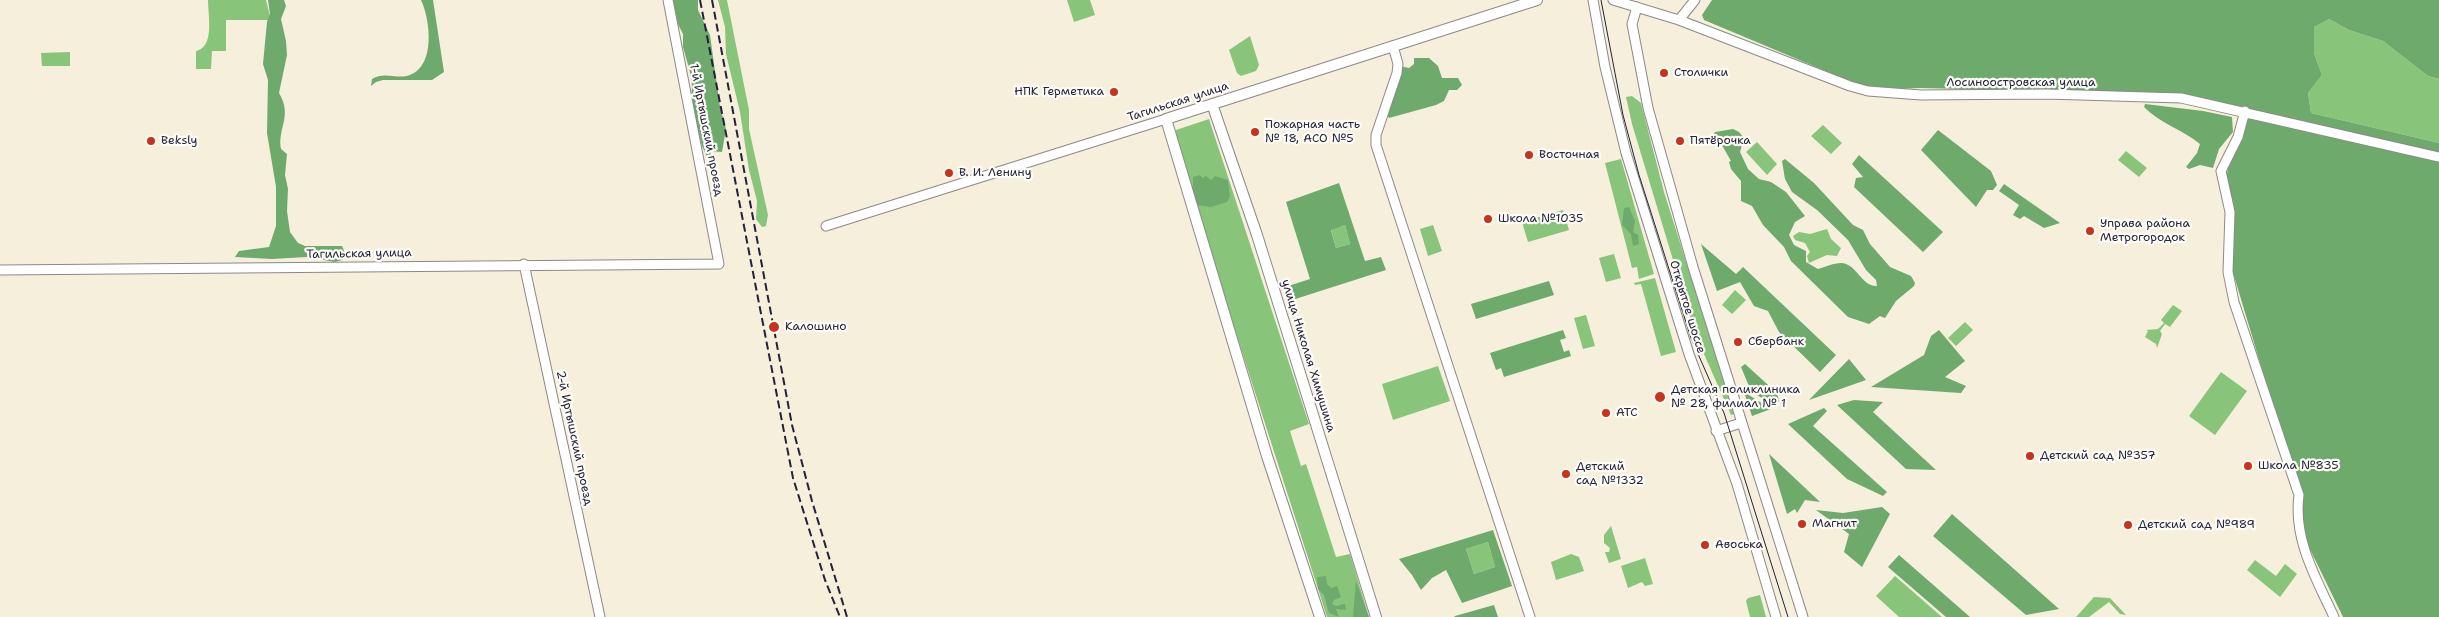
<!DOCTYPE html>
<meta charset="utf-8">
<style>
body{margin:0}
canvas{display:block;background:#f5efdb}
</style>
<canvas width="2439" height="617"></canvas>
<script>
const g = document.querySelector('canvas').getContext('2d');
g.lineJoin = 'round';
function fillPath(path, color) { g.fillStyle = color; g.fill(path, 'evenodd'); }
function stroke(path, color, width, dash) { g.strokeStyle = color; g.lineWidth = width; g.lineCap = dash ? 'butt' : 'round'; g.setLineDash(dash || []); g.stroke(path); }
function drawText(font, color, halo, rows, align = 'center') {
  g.font = font + ' "Shantell Sans",sans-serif'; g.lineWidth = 4.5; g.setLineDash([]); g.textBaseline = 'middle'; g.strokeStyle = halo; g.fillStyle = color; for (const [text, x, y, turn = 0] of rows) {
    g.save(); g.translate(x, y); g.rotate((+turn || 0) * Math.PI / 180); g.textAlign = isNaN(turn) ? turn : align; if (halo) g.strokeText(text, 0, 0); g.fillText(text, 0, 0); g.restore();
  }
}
fillPath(new Path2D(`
 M208,0H266L271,20H226V51H212L211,69H196V51C215,47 208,15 208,0Z
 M718,0H727L749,110V129L768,215L766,226L762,227L756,219L757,201L749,170L740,112L726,54L725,27Z
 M1067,0H1090L1095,15L1074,22Z
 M2329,19L2349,30L2383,41L2428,76L2439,79V143L2311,113L2308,93L2322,75L2314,53V27Z
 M1250,36L1259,65L1256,71L1241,76L1237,73L1229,50Z
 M70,52V66H42L41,53Z
 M1632,96L1641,103L1664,192L1734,414L1731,415L1696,336L1632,124L1626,97Z
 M1209,119L1309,424L1290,431L1301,466L1306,464L1336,557L1350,554L1369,617H1327L1195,205L1176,133V130Z
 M1823,125L1842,143L1831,154L1811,136Z
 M1757,142L1777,164L1767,175L1746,152Z
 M2126,151L2147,168L2139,177L2118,160Z
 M1621,159L1654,274L1639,279L1637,267L1632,268L1605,163Z
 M1563,210L1569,230L1528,242L1522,222Z
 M1345,225L1350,244L1336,248L1331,229Z
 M1433,225L1442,251L1428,256L1420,229Z
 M1827,229L1831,239L1841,248L1837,256L1827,255L1809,263L1807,256L1810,252L1805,243L1795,240L1793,236L1799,232L1810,234Z
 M1614,254L1621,278L1606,282L1599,258Z
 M1655,278L1676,352L1661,356L1641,284L1635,285L1634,283Z
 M1735,290L1746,300L1732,314L1722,305Z
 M2173,305L2182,311L2170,327L2165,324L2160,331L2162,334L2157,348L2156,344L2145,337L2148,331L2146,330L2158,329L2164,323L2161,320Z
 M1586,315L1595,346L1583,349L1574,318Z
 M1965,322L1973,330L1956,346L1948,338Z
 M1438,366L1450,401L1393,420L1382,384Z
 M2221,372L2247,391L2215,435L2189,416Z
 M1611,526L1621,559L1609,563L1605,552H1609L1610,548L1604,543V535Z
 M1488,542L1495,567L1474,574L1466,549Z
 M1571,554L1579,557L1584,571L1556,580L1551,562Z
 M1645,558L1653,584L1645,586L1642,582L1628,588L1621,566Z
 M2255,560L2276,576L2285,564L2297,574L2280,597L2247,570Z
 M1895,576L1942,617H1899L1876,596Z
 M1760,595L1766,617H1750L1746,601L1748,598Z
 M2094,597L2110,598L2126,615L2120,614L2109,602L2089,617H2076Z`), '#88c57b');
fillPath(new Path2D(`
 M268,0H284L286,6L281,19L286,41L287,55L279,93C293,116 277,129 281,149L287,154L285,175L288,189L287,211L290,232L298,243L305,246H342L345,253L342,260L335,262L307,257L272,259L235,257L239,251L269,247L276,226V187L267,133L268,80L263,64L267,22L270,14Z
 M421,0H433L444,72L432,80H383L376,82L371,86L372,79C385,71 397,80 410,75C436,65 430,19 421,0Z
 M673,0H698V10L710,35L720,107L726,129L722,152L711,151L709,161L702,146L691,105L692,86L690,72L683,47V34L678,24Z
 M1712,0H2439V79L2428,76L2383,41L2349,30L2329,19L2314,27V53L2322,75L2308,93L2311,113L2439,143V152L2184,94L1920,88L1871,90L1704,20L1702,15Z
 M1414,58H1429L1438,66L1442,78H1458L1462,85L1457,90H1449L1444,101L1436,105L1389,118L1386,113L1400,66L1409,68L1414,64Z
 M2145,104L2203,111L2232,117L2233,132L2219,149L2213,168L2200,165L2189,169L2186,167L2197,153L2200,144C2183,130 2159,123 2144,107Z
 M2247,115L2439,161V617H2343L2306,541L2300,512L2304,494L2297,479L2276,416L2232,269L2226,179L2229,163Z
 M1733,129L1739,132L1744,138L1740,152L1748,169L1759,179L1771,182L1786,192L1805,216L1795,222L1789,235L1794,245L1806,251V262L1818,269C1825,267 1834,263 1841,263C1856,263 1862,287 1877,286L1876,280L1866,270L1848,240L1817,210L1792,192L1785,179L1782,161L1785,159L1814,183L1853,225L1863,230L1870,244L1890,267L1911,276L1915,283L1914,286L1896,301L1885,318L1880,316L1869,324L1848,317L1791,261L1784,247L1763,225L1752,206L1741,201V181L1731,169L1729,162L1731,161L1723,147L1713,135L1715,132Z
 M1938,130L1991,171L1997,185L1993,190H1987L1976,207L1921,150Z
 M1859,155L1943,232L1923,252L1854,187L1856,178L1863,177L1852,164Z
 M1200,175L1203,178L1206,176L1211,180L1215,176L1228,180L1230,196L1227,202L1211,207L1195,205L1191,188L1193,186V177Z
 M1339,183L1365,261L1381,257L1386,270L1289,301L1285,287L1310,279L1286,202ZM1345,225L1350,244L1336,248L1331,230Z
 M2004,184L2060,223L2044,228L2024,216L2020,219L2013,215L2019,205L1999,191Z
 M1629,207L1635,221L1633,232L1638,235L1639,244L1633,246L1631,234L1622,225L1624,208Z
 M1701,244L1736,274L1743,267L1836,355L1820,372L1779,332L1768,311L1754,306L1740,282L1717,291Z
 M1549,281L1554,295L1476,319L1471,304Z
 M1563,330L1566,338L1560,340L1564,352L1569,350L1571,356L1504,377L1501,368L1496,370L1490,353Z
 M1939,330L1965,361L1945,377L1966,386L1961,393L1871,387L1924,355L1931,336Z
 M1849,359L1866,380L1809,400Z
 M1745,364L1777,393L1779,401L1774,406L1751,391L1741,367Z
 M1744,392L1771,409L1752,416Z
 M1854,400L1883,402L1873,412L1936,470L1906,469L1837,405Z
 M1824,408L1827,411L1813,426L1887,492L1883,496L1847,479L1788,424Z
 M1769,454L1820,502L1805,500L1797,513L1795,509L1787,514Z
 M1882,507L1890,514L1862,567L1844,552L1849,534L1816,510L1843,513Z
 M1952,514L2059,609L2026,615L1933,536Z
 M1493,530L1512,586L1462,603L1446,570L1432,578L1421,590L1412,575L1399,559ZM1488,542L1495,567L1474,574L1466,549Z
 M1899,555L1970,617H1946L1888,567Z
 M1326,576L1327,584L1331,588L1337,586L1341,597L1334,600L1332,604L1336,606L1345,604L1346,610L1336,609L1339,617L1329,613L1324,595L1318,589L1317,577Z
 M1356,581L1369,617H1353Z
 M1494,605L1498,617H1454L1455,616Z`), '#6eaa6b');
const minor = new Path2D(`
 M1593,0L1605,67L1626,153L1689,354L1737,484L1776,617
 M1613,0L1679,20L1850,86L1868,91L1921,95L2046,94L2181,98L2439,157
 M1637,7L1632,24L1648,108L1693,267L1803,617
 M1679,20L1695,0
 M1393,46L1398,64L1397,73L1376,135V145L1530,617
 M2245,111L2238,137L2221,171L2230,212L2228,272L2234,302L2299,495C2293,539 2316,578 2334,617
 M826,226L1166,119
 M524,264L600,617
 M0,270L719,264L668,0
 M1716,431L1741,423`);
const major = new Path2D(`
 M1212,104L1257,235L1376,617
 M1320,617L1267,456L1166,119L1537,0`);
stroke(minor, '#8c888b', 11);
stroke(major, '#8c888b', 12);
stroke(minor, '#fff', 9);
stroke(major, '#fff', 10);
stroke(new Path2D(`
 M1601,0L1623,115L1639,175L1691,338L1724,413L1788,617`), '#22223b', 1);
stroke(new Path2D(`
 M700,0L793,478L825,580L840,617
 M712,0L792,425L812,501L847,617`), '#22223b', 2, [8, 4]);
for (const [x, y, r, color] of [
 [1664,73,5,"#c8321e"],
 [1114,92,5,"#c8321e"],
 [1255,132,5,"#c8321e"],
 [151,141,5,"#c8321e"],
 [1680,141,5,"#c8321e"],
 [1529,155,5,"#c8321e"],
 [949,173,5,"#c8321e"],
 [1488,219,5,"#c8321e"],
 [2090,231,5,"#c8321e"],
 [774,327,6,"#c8321e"],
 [1738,342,5,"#c8321e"],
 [1660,397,6,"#c8321e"],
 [1606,413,5,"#c8321e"],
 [2030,456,5,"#c8321e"],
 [2248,466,5,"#c8321e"],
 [1566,474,5,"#c8321e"],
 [1802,524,5,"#c8321e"],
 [2128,525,5,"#c8321e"],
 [1705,545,5,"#c8321e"]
]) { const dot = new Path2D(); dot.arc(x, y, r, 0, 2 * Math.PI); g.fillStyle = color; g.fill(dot); stroke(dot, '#fdfcf7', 2); }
drawText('12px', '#22223b', '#fdfcf7', [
 ["Столички",1674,73],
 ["НПК Герметика",1104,92,"right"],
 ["Пожарная часть",1265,125],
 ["№ 18, АСО №5",1265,139],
 ["Beksly",161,141],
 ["Пятёрочка",1690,141],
 ["Восточная",1539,155],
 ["В. И. Ленину",959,173],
 ["Школа №1035",1498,219],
 ["Управа района",2100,224],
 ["Метрогородок",2100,238],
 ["Калошино",785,327],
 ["Сбербанк",1748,342],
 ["Детская поликлиника",1671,390],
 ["№ 28, филиал № 1",1671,404],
 ["АТС",1616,413],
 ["Детский сад №357",2040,456],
 ["Школа №835",2258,466],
 ["Детский",1576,467],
 ["сад №1332",1576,481],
 ["Магнит",1812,524],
 ["Детский сад №989",2138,525],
 ["Авоська",1715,545]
], 'left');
drawText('12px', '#22223b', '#fdfcf7', [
 ["Лосиноостровская улица",2021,83],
 ["Тагильская улица",1178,102,-18],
 ["1-й Иртышский проезд",706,130,79],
 ["Тагильская улица",359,254,-1],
 ["Открытое шоссе",1687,307,73],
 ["улица Николая Химушина",1308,356,73],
 ["2-й Иртышский проезд",574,438,78]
]);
</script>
